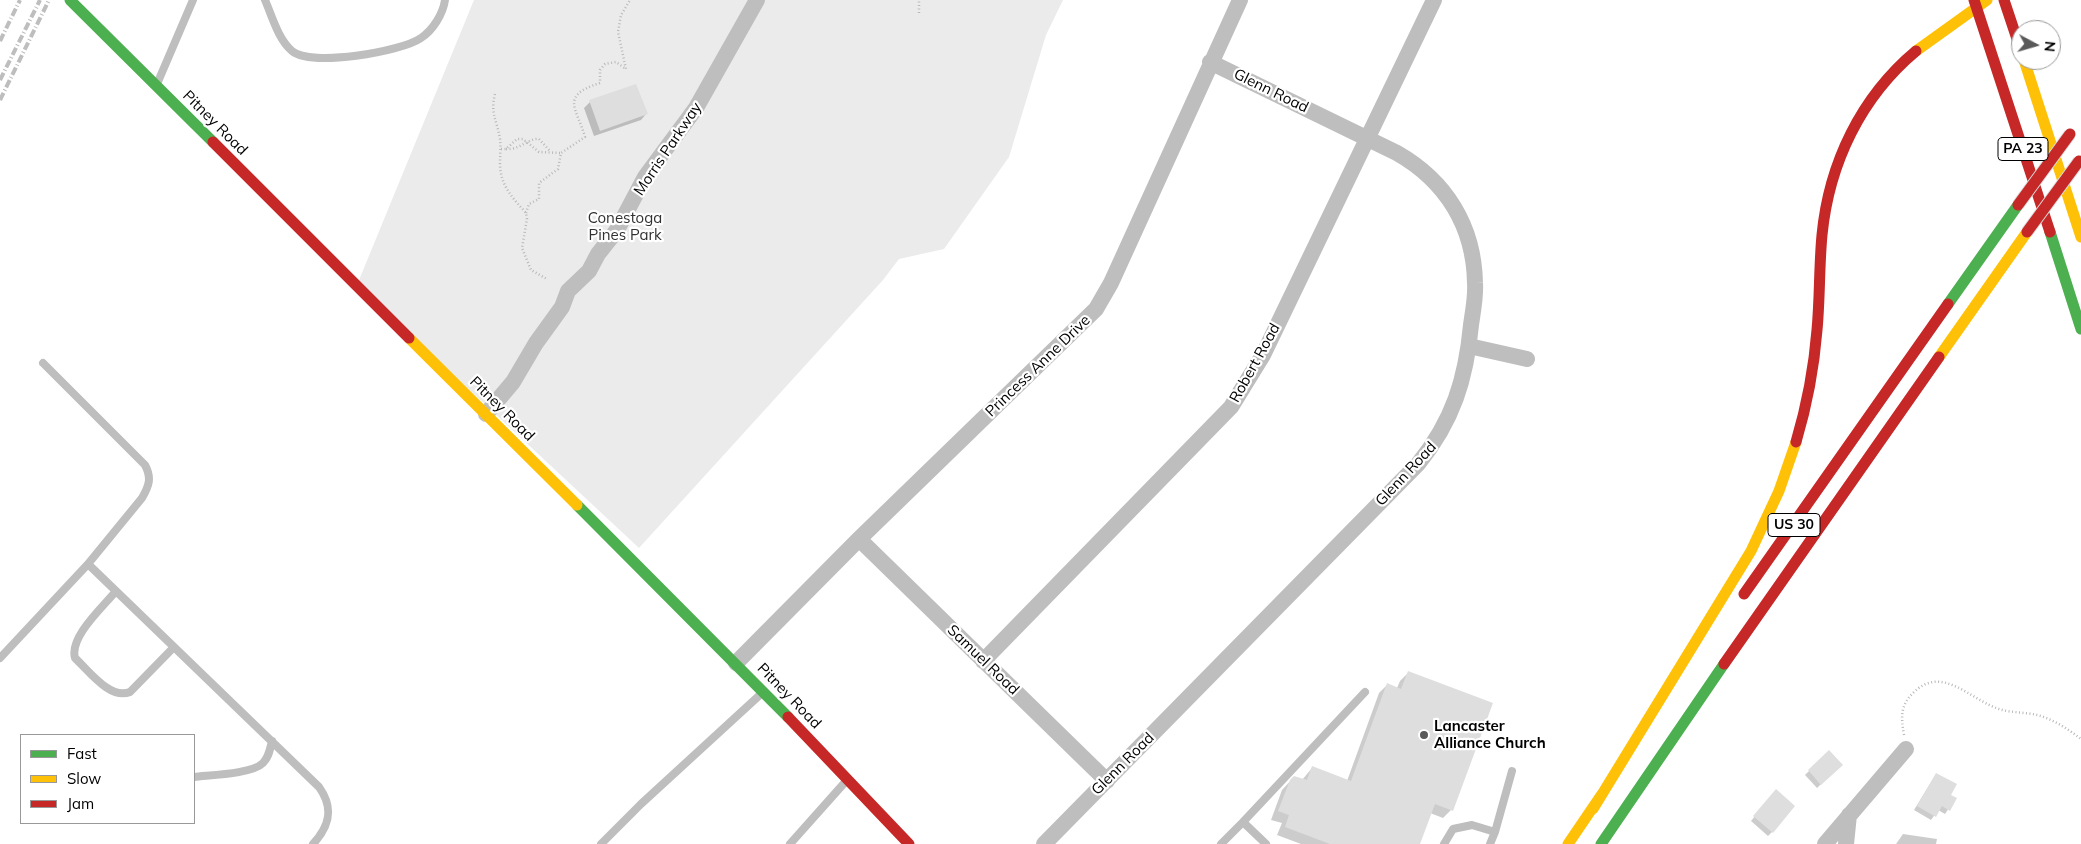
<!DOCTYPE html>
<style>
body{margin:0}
#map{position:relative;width:2081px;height:844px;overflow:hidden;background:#fff;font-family:Mulish,sans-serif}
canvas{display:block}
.legend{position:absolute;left:20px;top:734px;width:175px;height:90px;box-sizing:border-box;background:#fff;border:1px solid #999;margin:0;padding:6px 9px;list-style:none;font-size:15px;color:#000}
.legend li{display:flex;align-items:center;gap:10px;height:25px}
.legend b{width:25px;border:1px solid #999}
.north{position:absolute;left:2011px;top:20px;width:50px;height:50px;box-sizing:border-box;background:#fff;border:1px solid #999;border-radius:50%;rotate:96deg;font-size:14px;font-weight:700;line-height:20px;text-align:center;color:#000}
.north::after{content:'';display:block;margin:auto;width:18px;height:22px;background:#595959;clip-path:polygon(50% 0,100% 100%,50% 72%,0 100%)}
</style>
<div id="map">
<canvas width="2081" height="844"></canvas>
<ul class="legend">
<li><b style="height:6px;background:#4caf50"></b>Fast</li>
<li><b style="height:6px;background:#ffc107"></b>Slow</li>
<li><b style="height:6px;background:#c62828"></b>Jam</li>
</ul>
<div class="north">N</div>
</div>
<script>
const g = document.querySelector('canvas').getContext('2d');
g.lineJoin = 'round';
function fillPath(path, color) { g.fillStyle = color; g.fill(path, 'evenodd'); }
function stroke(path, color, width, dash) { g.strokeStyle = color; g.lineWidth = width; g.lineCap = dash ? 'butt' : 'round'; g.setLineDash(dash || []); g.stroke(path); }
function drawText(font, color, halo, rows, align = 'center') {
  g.font = font + ' Mulish,sans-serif'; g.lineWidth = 4.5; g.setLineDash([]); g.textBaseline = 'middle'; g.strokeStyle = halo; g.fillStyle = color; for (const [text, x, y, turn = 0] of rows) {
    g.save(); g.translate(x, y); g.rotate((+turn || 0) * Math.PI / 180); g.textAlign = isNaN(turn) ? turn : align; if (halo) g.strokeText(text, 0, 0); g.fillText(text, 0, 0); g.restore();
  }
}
fillPath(new Path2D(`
 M474,0H1063L1046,35L1009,157L944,249L899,259L883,280L639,548L357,285Z`), '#ebebeb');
fillPath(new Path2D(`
 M590,102L646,114L641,120L594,136L584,108Z
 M1408,673L1451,810L1443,818L1430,813L1419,844H1301L1277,835L1282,823L1271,820L1282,790L1294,777L1302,780L1312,768L1347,781L1379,693L1387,685L1397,688L1400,681Z
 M1829,751L1841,765L1817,788L1805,775Z
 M1936,774L1949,795L1955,799L1945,814L1938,810L1931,820L1914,810Z
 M1772,795V832L1768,836L1751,821Z
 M1903,834L1937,839L1936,844H1896Z`), '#0003');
fillPath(new Path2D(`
 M636,84L648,114L600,131L589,100Z
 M1408,671L1493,703L1453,811L1435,804L1420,844H1330L1285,827L1289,815L1278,811L1290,780L1294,776L1307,780L1312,766L1351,781L1387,683L1401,689Z
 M1829,750L1843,765L1821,785L1808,770Z
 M1936,773L1957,784L1951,795L1957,798L1950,811L1942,806L1936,817L1917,806Z
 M1776,789L1795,806L1773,833L1753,816Z`), '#dedede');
stroke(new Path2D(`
 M919,13V0
 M495,94C490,114 497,120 500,139C501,147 500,155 500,163C500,186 513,198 526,213L527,219L522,248L531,270L547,279
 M501,149H506L517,139H523L539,152L560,153
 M506,149C520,150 528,138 539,139L550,151
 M526,213L529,204L539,199V183L558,169L561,153L585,137C577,108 559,96 600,83V70L605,64L616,62L626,69L618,32L621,15L630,0
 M1904,735C1901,717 1900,706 1913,693C1942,664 1969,699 1999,709C2011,713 2025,712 2037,715C2053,719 2068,729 2081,739`), '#b9b9b9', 2.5, [1, 2.5]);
stroke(new Path2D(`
 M265,0C272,16 278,39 292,51C311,67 401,52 421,38C433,30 443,14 445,0
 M157,84L193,0
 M88,564L319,787C334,808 330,826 313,844
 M116,591C103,607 69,637 75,658C89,671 110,700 130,692L174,647
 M0,658L88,564L142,498C149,486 152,478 145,465L43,363
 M194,777C210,775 252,774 263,763C269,757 270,749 272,741
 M1243,822L1365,692
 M1495,832L1512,771
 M601,844L641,804L762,693
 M790,844L847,780
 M1221,844L1243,822L1266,844
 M1444,844L1453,829L1472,825L1495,832L1490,844`), '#bebebe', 8);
stroke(new Path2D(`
 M1469,346L1527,359
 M486,414L513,382L536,343L562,307L568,291L589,271L598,254L617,230L645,177L696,108L757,0
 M859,539L1107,781
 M983,661L1231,407L1263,355L1434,0
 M736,663L859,539L1096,309L1111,283L1240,0
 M1044,844L1418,464C1453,421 1466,379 1471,325C1473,311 1476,296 1475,283C1474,226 1446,181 1397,153L1210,62
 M1825,844L1906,749
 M1846,844L1849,815`), '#bebebe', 16);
stroke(new Path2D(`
 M70,0L213,142
 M2050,232L2081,329
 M1948,304L2018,205
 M577,505L788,717
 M1601,844L1724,664`), '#4caf50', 11);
stroke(new Path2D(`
 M1916,51L1987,0
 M2024,60L2081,237
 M409,338L577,505
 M1939,357L2027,232
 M1593,809L1751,551L1779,491L1796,442
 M1568,844L1602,794`), '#ffc107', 11);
stroke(new Path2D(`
 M1974,0L2050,232
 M2004,0L2021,51
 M213,142L409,338
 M1796,442C1807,405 1814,368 1817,330C1820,298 1819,267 1822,235C1829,163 1861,97 1916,51
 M1744,594L1948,304
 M1724,664L1939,357
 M788,717L909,844`), '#c62828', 11);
stroke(new Path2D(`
 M0,41L20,0
 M0,80L40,0
 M0,100L49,0`), '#bebebe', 4, [8, 2.5, 1, 2.5]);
const jamBridge = new Path2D(`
 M2018,205L2070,134
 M2027,232L2079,161`);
stroke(jamBridge, '#dbdbdb', 13, []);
stroke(jamBridge, '#c62828', 11);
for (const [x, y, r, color] of [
 [1424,735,5,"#595959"]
]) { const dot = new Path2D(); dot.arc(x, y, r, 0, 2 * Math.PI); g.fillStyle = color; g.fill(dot); stroke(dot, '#fff', 2); }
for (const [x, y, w] of [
 [2023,149,50],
 [1794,525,52]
]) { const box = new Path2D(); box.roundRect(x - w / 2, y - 11.5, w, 23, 4); g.fillStyle = '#fff'; g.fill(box); stroke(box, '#000', 1); }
drawText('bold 14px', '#000', null, [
 ["PA 23",2023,149],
 ["US 30",1794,525]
]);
drawText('15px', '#000', '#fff', [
 ["Glenn Road",1271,91,26],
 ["Pitney Road",215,123,45],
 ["Morris Parkway",668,149,-56],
 ["Robert Road",1255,363,-61],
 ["Princess Anne Drive",1038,366,-44],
 ["Pitney Road",502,409,45],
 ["Glenn Road",1406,474,-47],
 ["Samuel Road",983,660,44],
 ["Pitney Road",789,696,46],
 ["Glenn Road",1123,764,-45]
]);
drawText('15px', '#313131', '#fff', [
 ["Conestoga",625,218],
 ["Pines Park",625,235]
]);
drawText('bold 15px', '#000', '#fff', [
 ["Lancaster",1434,726],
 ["Alliance Church",1434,743]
], 'left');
</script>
